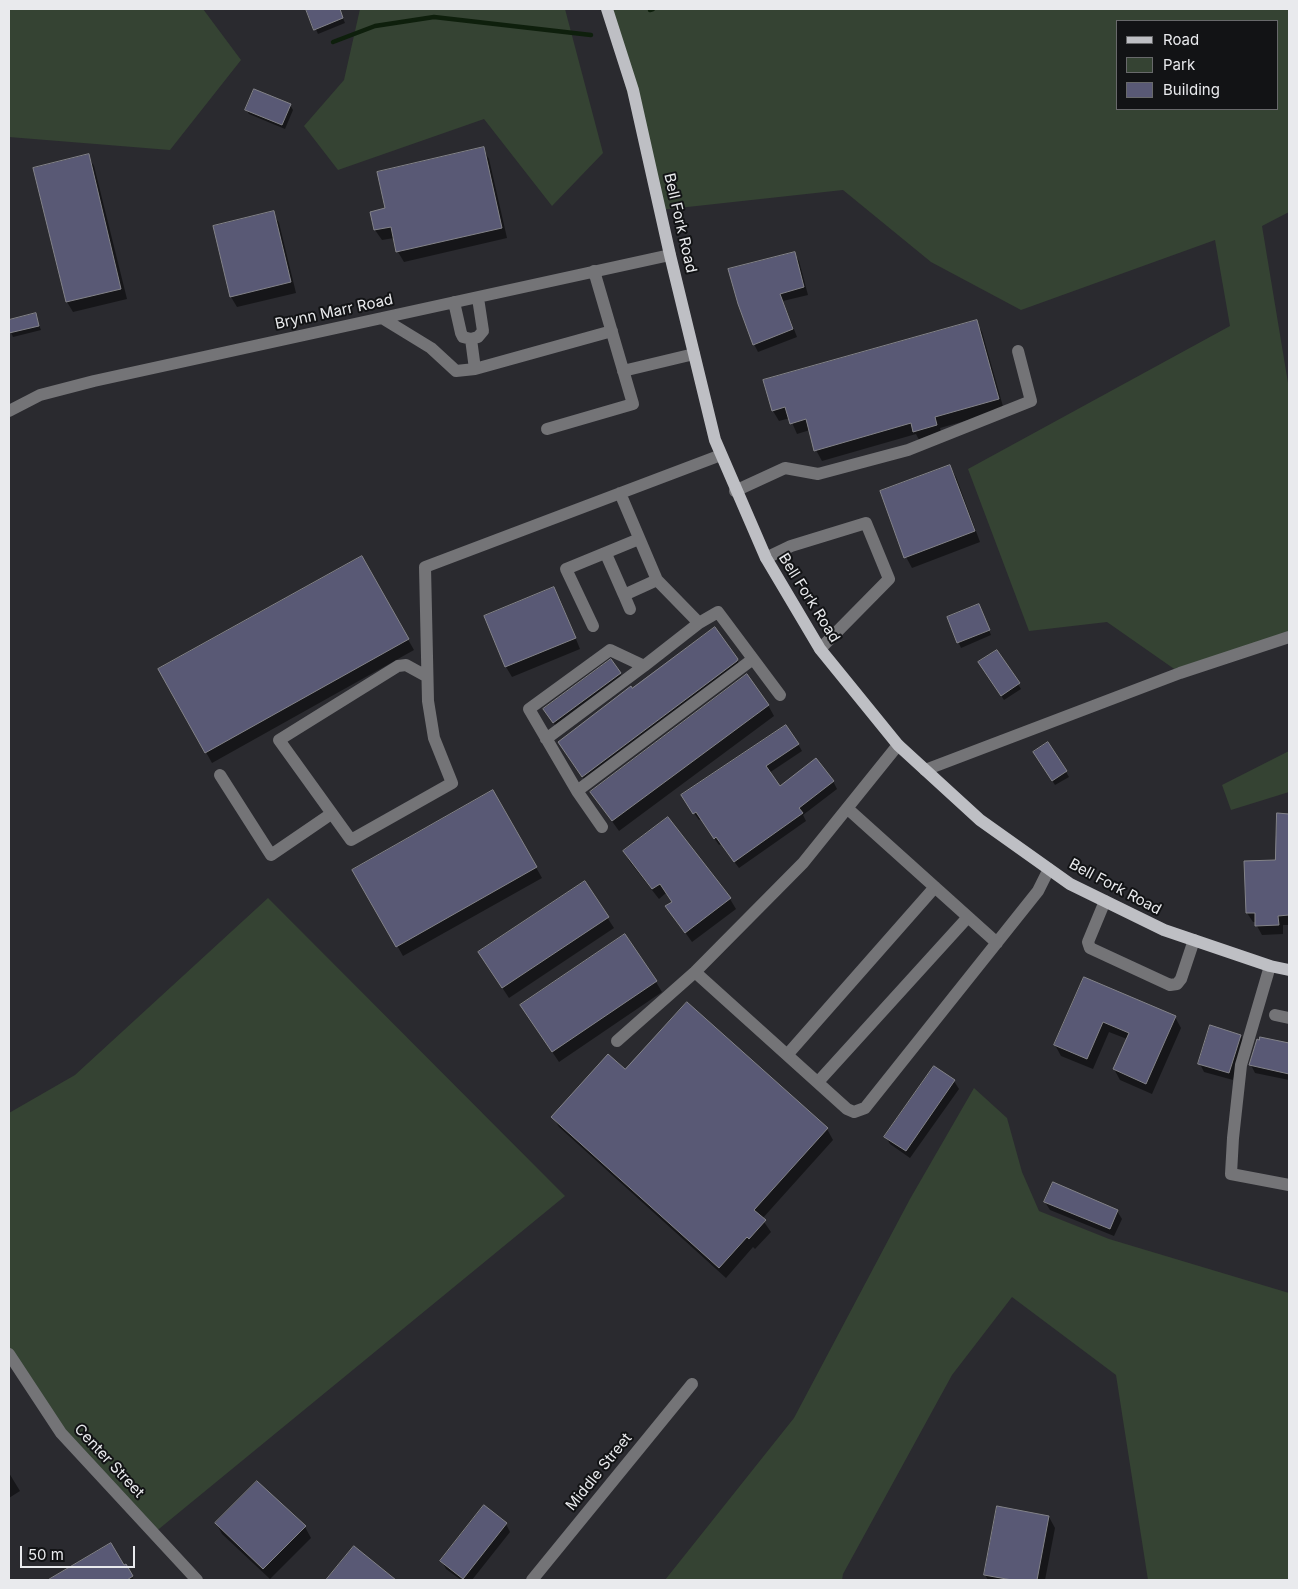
<!DOCTYPE html>
<style>
body{margin:0}
#map{position:relative;width:1298px;height:1589px;overflow:hidden;background:#2a2a2f;font-family:Inter,sans-serif}
canvas{display:block}
.frame{position:absolute;inset:0;border:10px solid #e9eaed;pointer-events:none}
.legend{position:absolute;left:1116px;top:20px;width:162px;height:90px;box-sizing:border-box;background:#121315;border:1px solid #68696b;margin:0;padding:6px 9px;list-style:none;font-size:15px;color:#e9eaed}
.legend li{display:flex;align-items:center;gap:10px;height:25px}
.legend b{width:25px;border:1px solid #68696b}
.scale{position:absolute;left:20px;top:1546px;width:115px;height:22px;box-sizing:border-box;border:2px solid #e9eaed;border-top:0;padding-left:6px;font-size:15px;line-height:18px;white-space:nowrap;color:#e9eaed;-webkit-text-stroke:4px #121315;paint-order:stroke}
</style>
<div id="map">
<canvas width="1298" height="1589"></canvas>
<div class="frame"></div>
<ul class="legend">
<li><b style="height:6px;background:#bebfc4"></b>Road</li>
<li><b style="height:14px;background:#354333"></b>Park</li>
<li><b style="height:14px;background:#595975"></b>Building</li>
</ul>
<div class="scale">50 m</div>
</div>
<script>
const g = document.querySelector('canvas').getContext('2d');
g.lineJoin = 'round';
function fillPath(path, color) { g.fillStyle = color; g.fill(path, 'evenodd'); }
function stroke(path, color, width, dash) { g.strokeStyle = color; g.lineWidth = width; g.lineCap = dash ? 'butt' : 'round'; g.setLineDash(dash || []); g.stroke(path); }
function drawText(font, color, halo, rows, align = 'center') {
  g.font = font + ' Inter,sans-serif'; g.lineWidth = 4; g.setLineDash([]); g.textBaseline = 'middle'; g.strokeStyle = halo; g.fillStyle = color; for (const [text, x, y, turn = 0] of rows) {
    g.save(); g.translate(x, y); g.rotate((+turn || 0) * Math.PI / 180); g.textAlign = isNaN(turn) ? turn : align; if (halo) g.strokeText(text, 0, 0); g.fillText(text, 0, 0); g.restore();
  }
}
fillPath(new Path2D(`
 M9,9H203L241,60L170,150L9,137Z
 M360,9H565L603,153L552,206L484,119L338,170L304,126L344,80Z
 M604,9H1289V212L1262,226L1289,389V637L1180,673L1107,622L1029,631L968,469L1230,326L1215,240L1021,310L931,262L843,190L660,210ZM1117,21H1277V109H1117Z
 M1289,751V792L1231,810L1222,785Z
 M268,898L565,1196L154,1533L61,1433L9,1354V1113L75,1075Z
 M974,1088L1007,1118L1022,1172L1039,1211L1109,1239L1289,1293V1580H1148L1116,1375L1012,1297L952,1375L843,1574L842,1580H665L794,1418L910,1199Z`), '#354333');
fillPath(new Path2D(`
 M313,9H339L345,23L318,34L308,11Z
 M290,105L293,110L285,129L249,114L246,109Z
 M483,149L489,159L507,238L404,262L398,252L394,238L382,240L375,230L371,213L387,209Z
 M88,156L94,166L127,299L73,312L67,302L34,169Z
 M273,213L279,223L296,293L237,307L231,297Z
 M794,253L799,261L808,295L783,301L797,337L758,352L754,344Z
 M35,315L41,330L13,337L9,328V321Z
 M976,321L982,332L1004,410L940,428L942,435L920,442L916,434L822,461L816,450L810,430L797,434L790,418L779,421L773,411Z
 M950,467L956,477L980,542L912,568L906,557Z
 M361,557L414,650L212,763L160,670Z
 M554,589L560,599L580,649L512,677L506,667L486,617Z
 M981,611L991,635L961,648L948,618Z
 M737,660L743,670L589,786L565,753L631,689Z
 M982,667L1018,684L1021,689L1004,700Z
 M620,674L625,681L559,730L549,717Z
 M768,705L774,716L619,831L591,792Z
 M798,744L802,751L769,773L780,788L833,781L837,789L803,815L806,821L739,868L721,844L719,845L701,819L699,820L687,803Z
 M1037,757L1066,772L1069,777L1055,785Z
 M493,791L542,878L403,956L354,870Z
 M1279,814L1289,815V925H1283V934L1262,935L1257,926V922H1253L1247,913L1276,861Z
 M624,851L730,899L736,909L692,942L667,907L673,903L666,893L659,899L630,862Z
 M585,883L614,928L509,998L486,963Z
 M1084,978L1175,1017L1181,1028L1152,1094L1120,1080L1114,1069L1127,1039L1109,1032L1093,1069L1061,1056L1055,1045Z
 M656,982L662,992L559,1062L528,1016Z
 M687,1003L827,1129L833,1140L762,1219L771,1232L755,1249L753,1247L726,1278L559,1127L553,1117L626,1071Z
 M1241,1036L1245,1043L1233,1080L1204,1072L1200,1064Z
 M1261,1038L1289,1045V1080L1255,1073L1251,1065Z
 M934,1067L954,1081L959,1089L910,1158L890,1144L886,1137Z
 M1045,1202L1117,1211L1122,1219L1114,1236L1050,1210Z
 M9,1473L20,1491L9,1498Z
 M257,1483L305,1527L311,1538L270,1579L222,1534L216,1523Z
 M1049,1517L1055,1528L1045,1580H988L985,1575Z
 M506,1524L510,1532L472,1580H461L446,1569L442,1561Z
 M110,1545L134,1580H60L58,1576Z
 M354,1548L392,1579L393,1580H328Z`), '#0007');
stroke(new Path2D(`
 M650,10L653,9
 M333,42L375,26L434,17L591,35`), '#0e1f0c', 4.5);
const building = new Path2D(`
 M306,9H340L343,18L314,30Z
 M254,89L291,104L282,125L245,110Z
 M484,147L502,228L396,252L391,227L374,230L370,212L385,208L377,172Z
 M89,154L121,289L66,302L33,168Z
 M274,211L291,282L230,297L213,226Z
 M795,252L804,287L780,294L793,329L753,345L738,304L728,269Z
 M36,313L39,326L9,333V320Z
 M977,320L999,399L935,417L937,425L913,432L911,423L814,451L806,419L790,424L785,407L772,411L763,380Z
 M950,465L975,531L904,558L880,491Z
 M362,556L409,639L205,753L158,669Z
 M554,587L576,638L505,667L484,616Z
 M979,604L990,630L957,643L947,617Z
 M715,627L738,659L737,661L582,777L558,742L631,686L632,688Z
 M997,650L1020,683L1001,696L978,662Z
 M611,659L621,673L553,723L543,709Z
 M747,674L769,705L612,821L590,792Z
 M786,725L799,744L766,766L780,786L816,758L834,781L799,808L803,813L734,862L716,837L714,839L696,812L693,814L681,795Z
 M1048,742L1067,771L1052,781L1033,752Z
 M493,790L537,867L396,947L352,870Z
 M1277,813L1289,814V915L1278,916L1279,925L1255,926V913H1246L1244,861L1275,860Z
 M668,817L731,898L685,933L665,906L672,902L660,884L652,889L623,851Z
 M585,881L609,917L502,988L478,952Z
 M625,934L657,981L552,1052L520,1005Z
 M1084,977L1176,1016L1146,1084L1113,1069L1129,1033L1103,1022L1087,1059L1054,1045Z
 M687,1002L828,1128L754,1210L766,1220L749,1239L747,1237L719,1268L551,1117L608,1054L625,1069Z
 M1210,1025L1241,1035L1229,1073L1198,1064Z
 M1260,1037L1289,1043V1074L1249,1065L1257,1039L1259,1040Z
 M934,1066L955,1080L906,1151L884,1137Z
 M1053,1182L1118,1210L1110,1229L1044,1202Z
 M257,1481L306,1526L263,1569L215,1523Z
 M484,1505L507,1523L463,1579L440,1561Z
 M997,1506L1049,1516L1037,1580H1012L984,1575Z
 M111,1543L124,1565L126,1564L133,1576L127,1580H48Z
 M354,1546L396,1580H326Z`);
fillPath(building, '#595975');
stroke(building, '#838389', 1);
stroke(new Path2D(`
 M454,302L461,333L463,337L471,339
 M382,318L431,348L456,371L475,369L612,331
 M475,369L471,339L478,337L483,331L478,298
 M623,371L694,354
 M9,411L40,395L94,381L670,255
 M547,429L633,404L594,271
 M735,491L785,468L818,474L908,450L1031,401L1018,351
 M620,493L657,580L699,623L718,612L780,695
 M606,554L624,595
 M766,558L791,546L866,523L889,579L820,649
 M630,609L624,595L657,580
 M593,626L566,569L639,539
 M426,676L406,665L398,666L279,740L351,840L452,783L434,738L428,701L425,567L721,455
 M546,739L644,666
 M925,770L1180,673L1289,637
 M220,775L271,855L331,814
 M577,791L529,709L610,650L644,666L699,623
 M848,809L997,943
 M602,827L577,791L753,659
 M1105,901L1088,942L1090,948L1170,985L1177,984L1181,979L1194,940
 M1270,966L1241,1065L1233,1138L1231,1174L1289,1185
 M695,972L847,1109L854,1112L865,1108L1038,891L1049,869
 M1275,1015L1289,1018
 M617,1041L695,972L803,863L898,745
 M787,1055L935,887
 M818,1082L968,917
 M9,1354L61,1433L197,1580
 M532,1580L692,1384`), '#747477', 12);
stroke(new Path2D(`
 M607,9L633,90L670,255L715,440L766,558L820,649L898,745L980,820L1070,884L1164,930L1270,966L1289,970`), '#bebfc4', 12);
drawText('15px', '#e9eaed', '#121315', [
 ["Bell Fork Road",680,223,77],
 ["Brynn Marr Road",334,312,-12],
 ["Bell Fork Road",809,598,58],
 ["Bell Fork Road",1115,887,28],
 ["Center Street",109,1461,47],
 ["Middle Street",599,1472,-51]
]);
</script>
